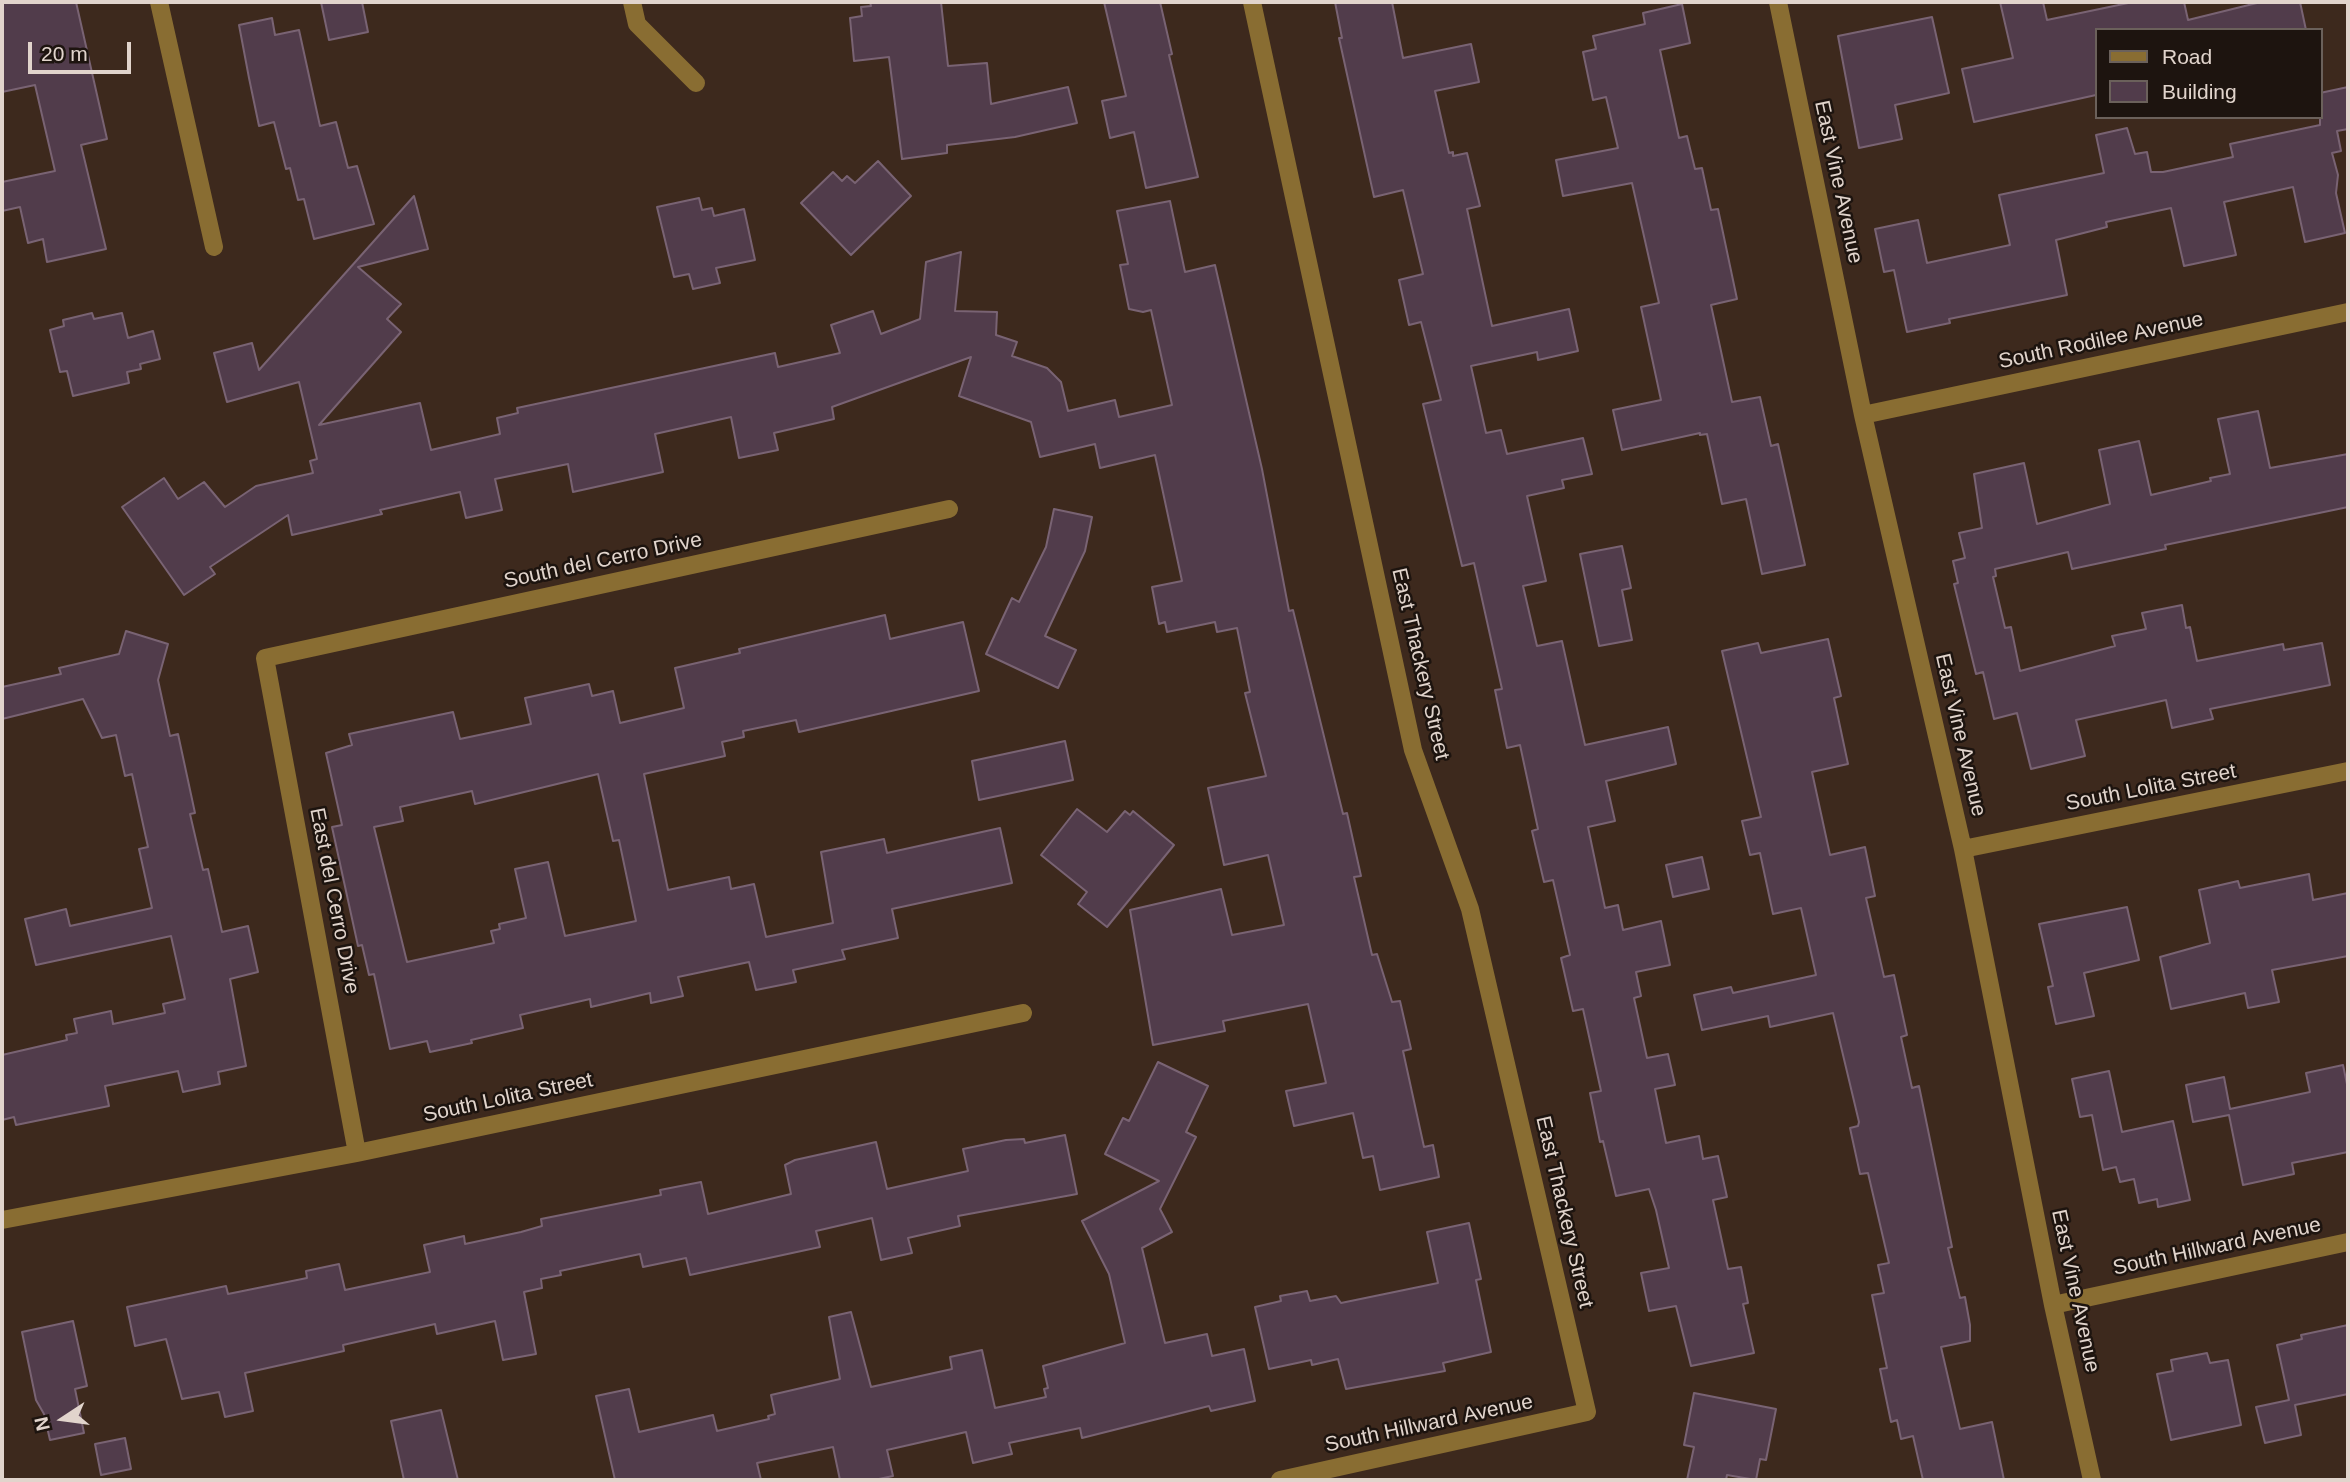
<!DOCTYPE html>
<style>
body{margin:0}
#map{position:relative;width:2350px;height:1482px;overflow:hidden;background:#3d291d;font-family:Helvetica,sans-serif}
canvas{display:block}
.frame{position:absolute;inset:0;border:4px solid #e1d4cc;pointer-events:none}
.legend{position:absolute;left:2095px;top:28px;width:228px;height:91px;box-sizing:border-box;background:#1d140f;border:2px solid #6b615b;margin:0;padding:9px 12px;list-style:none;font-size:21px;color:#e1d4cc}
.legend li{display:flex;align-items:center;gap:14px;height:35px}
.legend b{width:35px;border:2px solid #6b615b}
.north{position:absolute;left:28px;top:1384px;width:70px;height:70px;-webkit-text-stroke:5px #1d140f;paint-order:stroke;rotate:257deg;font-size:19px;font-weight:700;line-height:28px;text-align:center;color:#e1d4cc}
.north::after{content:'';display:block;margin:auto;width:24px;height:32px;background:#e1d4cc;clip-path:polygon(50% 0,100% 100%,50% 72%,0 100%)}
.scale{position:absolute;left:28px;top:42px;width:103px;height:32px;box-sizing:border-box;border:4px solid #e1d4cc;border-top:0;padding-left:9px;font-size:21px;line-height:24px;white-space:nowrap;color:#e1d4cc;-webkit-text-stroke:5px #1d140f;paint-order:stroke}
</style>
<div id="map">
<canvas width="2350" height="1482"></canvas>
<div class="frame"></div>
<ul class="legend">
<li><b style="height:9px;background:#896d32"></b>Road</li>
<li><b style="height:19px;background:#513c4b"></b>Building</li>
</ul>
<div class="north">N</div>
<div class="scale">20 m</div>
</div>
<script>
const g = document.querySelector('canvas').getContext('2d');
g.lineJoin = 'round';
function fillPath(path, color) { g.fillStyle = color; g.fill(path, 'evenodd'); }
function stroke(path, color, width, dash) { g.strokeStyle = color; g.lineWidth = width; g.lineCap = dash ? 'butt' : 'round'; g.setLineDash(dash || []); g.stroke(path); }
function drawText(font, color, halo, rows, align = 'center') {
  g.font = font + ' Helvetica,sans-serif'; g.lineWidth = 5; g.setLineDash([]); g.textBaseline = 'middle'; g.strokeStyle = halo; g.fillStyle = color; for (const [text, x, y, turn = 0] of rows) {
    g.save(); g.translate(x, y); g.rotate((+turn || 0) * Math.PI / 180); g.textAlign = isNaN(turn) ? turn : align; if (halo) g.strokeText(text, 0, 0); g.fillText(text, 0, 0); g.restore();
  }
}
const building = new Path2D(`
 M2,2H76L107,139L81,145L106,249L47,262L43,239L28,243L20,207L2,211V182L55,171L35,85L2,92Z
 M321,2H362L368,32L329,40Z
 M870,2H941L948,66L987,63L991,104L1068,87L1077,123L1015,137L947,145V153L902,159L889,57L854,61L850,18L862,16L861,7L871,6Z
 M1104,2H1160L1172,54L1169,55L1198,177L1146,188L1134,132L1110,138L1102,101L1126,96Z
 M1335,2H1392L1403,58L1471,44L1479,82L1435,91L1449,153L1453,152V156L1467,153L1480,206L1467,209L1492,326L1569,309L1578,351L1538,360L1537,352L1471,366L1486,433L1501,430L1507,454L1583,438L1592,474L1562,480L1564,488L1527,496L1546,581L1523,586L1537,646L1562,641L1585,745L1668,727L1676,764L1606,781L1615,821L1588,827L1605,908L1618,905L1623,930L1661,921L1670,965L1636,972L1641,996L1634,998L1647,1058L1668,1054L1675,1085L1655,1089L1666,1143L1699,1136L1703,1159L1718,1156L1727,1197L1713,1200L1728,1269L1741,1267L1748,1303L1743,1304L1754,1353L1691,1366L1676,1306L1649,1311L1641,1273L1669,1268L1656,1210L1649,1189L1616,1196L1603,1141L1600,1142L1590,1093L1601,1091L1583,1009L1573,1011L1561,958L1570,955L1553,880L1544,882L1532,831L1538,829L1520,745L1507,748L1495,690L1502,689L1474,563L1462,566L1423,404L1441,400L1421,322L1409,325L1399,280L1423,274L1403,190L1374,197L1339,38H1342Z
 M2000,2H2043L2047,20L2133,2H2184L2188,20L2261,2H2300L2306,30H2096V95L1974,122L1962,69L2013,58Z
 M1682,4L1690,43L1660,50L1679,138L1687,136L1695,169L1702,168L1711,210L1718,209L1737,299L1711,305L1732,402L1760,397L1771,446L1778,444L1805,565L1762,574L1746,499L1722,504L1707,434L1700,435V433L1622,450L1613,410L1661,400L1641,307L1659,303L1632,183L1563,196L1556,160L1618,148L1606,97L1593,100L1583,52L1596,49L1593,36L1645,24L1643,13Z
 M1932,17L1949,93L1895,105L1902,139L1859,148L1838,36Z
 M272,18L275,35L299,30L320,126L336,122L348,168L357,166L374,224L314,239L304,199L298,200L290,168L286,169L274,122L259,126L249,78L239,25Z
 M2348,87V129L2337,131L2341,151L2332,153L2338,175L2336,193L2345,233L2305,242L2293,187L2224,202L2236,255L2184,266L2171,208L2106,222L2107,227L2056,240L2067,295L1949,319L1950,323L1907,332L1894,270L1884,272L1875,229L1918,220L1927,263L2010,245L1999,195L2104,173L2096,135L2127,128L2135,154L2147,152L2151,172H2163L2233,157L2230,144L2320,125V93Z
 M878,161L911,196L851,255L801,203L833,172L842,181L847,176L855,183Z
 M414,196L428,249L358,267L401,304L387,319L401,332L319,425L420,403L431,450L500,434L497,418L518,413L517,408L775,353L778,367L840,353L831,325L873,311L881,334L920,319L926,262L961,252L955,311L997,312L996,335L1017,342L1012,356L1047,368L1061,382L1068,411L1115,400L1119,417L1172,405L1151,310L1143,312L1129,309L1120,265L1128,264L1117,211L1170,201L1185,272L1215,265L1262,469L1289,611L1293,610L1343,814L1347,813L1361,876L1354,877L1372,955L1377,954L1392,1002L1400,1001L1411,1049L1403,1051L1424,1147L1433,1145L1439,1177L1380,1190L1373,1156L1363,1158L1353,1113L1294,1126L1286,1091L1326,1083L1308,1004L1223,1021L1225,1031L1153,1045L1130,910L1221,889L1232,935L1284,925L1268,855L1224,865L1208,788L1266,776L1245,693L1250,692L1237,628L1217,632L1215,622L1167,632L1165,622L1159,624L1152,587L1182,581L1155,455L1100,468L1095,444L1040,457L1031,422L959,396L971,357L832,407L834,419L774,433L778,450L739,458L731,417L655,434L663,472L573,492L568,464L495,479L502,510L466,518L460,492L380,510L382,514L292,535L288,515L210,567L215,574L184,595L122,507L164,478L178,499L204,482L225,507L256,486L313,473L310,461L317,459L299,382L227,402L214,353L252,343L259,370Z
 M699,198L702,210L712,208L714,216L744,209L755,260L716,268L720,283L693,289L689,274L674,277L657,207Z
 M92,313L94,319L122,313L128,338L153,331L160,359L140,364L141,369L127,372L129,383L73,396L67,371L60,372L50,330L64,326L63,320Z
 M2258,411L2270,468L2348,454V507L2165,545L2166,549L2072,569L2068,552L1995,569L1996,576L1993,577L2005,628L2011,627L2020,671L2115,646L2112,636L2146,629L2142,613L2182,605L2186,628L2190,627L2197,661L2283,644L2284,650L2322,643L2330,685L2210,709L2213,719L2172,728L2166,700L2076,720L2085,756L2031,769L2017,713L1994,719L1983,672L1976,674L1954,584L1958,583L1953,561L1965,558L1959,533L1982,528L1974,474L2024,463L2037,524L2110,504L2099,450L2139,441L2151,495L2211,481L2210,478L2230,474L2218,419Z
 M1054,509L1092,517L1085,551L1045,636L1076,650L1058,688L986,654L1012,598L1019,602L1046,547Z
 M1622,546L1631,588L1622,590L1632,640L1599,646L1580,554Z
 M885,615L890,639L963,622L979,691L799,732L796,720L743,731L744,737L722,742L725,756L644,774L668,890L729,877L731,889L754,884L766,937L833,923L821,852L884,839L887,853L1000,828L1012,883L892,909L898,938L842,950L845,959L793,970L796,982L756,990L749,962L678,977L683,996L651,1003L650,993L591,1007L590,999L520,1015L523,1028L471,1040L472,1043L430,1052L427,1041L390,1049L374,974L369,975L362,945L358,946L332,827L342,825L326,753L352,745L349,734L453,712L460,739L531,724L525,698L589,684L592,696L613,691L620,723L684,708L675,668L740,653L739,649ZM598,774L613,841L619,840L636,921L565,936L548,862L515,869L526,918L499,924L500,929L491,931L494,943L407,962L374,827L403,821L400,807L472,791L475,804Z
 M126,631L168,644L158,680L170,736L178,734L195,813L190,814L203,870L208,869L222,932L248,926L258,972L230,979L246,1066L218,1072L220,1084L183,1092L178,1071L105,1086L109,1106L16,1125L14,1117L2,1120V1055L67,1040L66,1035L77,1033L74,1019L111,1011L113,1024L165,1013L163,1004L185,999L171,936L36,965L25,919L66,909L70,926L152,908L139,849L148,847L132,774L125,776L116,735L102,738L83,699L2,719V687L61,674L59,668L119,654Z
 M1828,639L1841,696L1834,698L1848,764L1812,772L1830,855L1865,847L1875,896L1866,898L1884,977L1894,975L1907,1035L1901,1037L1912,1088L1919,1086L1952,1247L1948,1248L1960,1298L1965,1297L1970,1325V1341L1941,1347L1960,1429L1992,1422L2004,1480H1923L1913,1436L1901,1439L1897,1420L1891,1422L1880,1369L1887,1368L1872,1295L1884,1293L1878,1265L1889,1263L1868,1173L1860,1174L1850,1128L1858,1126L1859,1122L1833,1013L1770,1027L1768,1016L1702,1030L1694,995L1731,987L1733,993L1816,975L1801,908L1773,914L1760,853L1750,855L1742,821L1761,817L1722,651L1758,643L1761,653Z
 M1065,741L1073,780L979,800L972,761Z
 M1077,809L1107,832L1125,811L1130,815L1133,811L1174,845L1107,927L1078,904L1087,892L1041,855Z
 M1702,857L1709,889L1673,897L1666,865Z
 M2309,874L2313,900L2348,893V956L2272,970L2279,1002L2248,1008L2245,993L2171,1009L2160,957L2210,943L2199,890L2238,881L2240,888Z
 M2127,907L2139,960L2084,973L2094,1016L2056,1024L2048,987L2053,986L2039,924Z
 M1158,1062L1208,1086L1186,1132L1196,1137L1160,1209L1172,1232L1142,1248L1165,1343L1207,1334L1212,1356L1244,1349L1255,1401L1211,1411L1209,1406L1082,1438L1080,1428L1009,1443L1012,1454L973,1463L966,1432L887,1450L893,1476L874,1480H840L833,1447L757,1463L761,1480H615L596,1396L629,1389L639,1432L713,1415L717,1431L769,1419L768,1416L775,1414L771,1395L840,1379L829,1317L851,1312L871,1387L952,1369L950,1357L982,1350L995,1408L1046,1397L1044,1389L1048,1388L1043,1366L1125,1343L1109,1274L1082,1221L1159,1181L1105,1154L1123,1118L1129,1121Z
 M2343,1065L2348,1089V1152L2292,1163L2294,1174L2243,1185L2229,1115L2193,1122L2186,1085L2224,1077L2230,1109L2310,1092L2306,1073Z
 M2109,1071L2122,1132L2173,1121L2190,1200L2158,1207L2157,1199L2139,1203L2134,1179L2120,1182L2116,1167L2103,1170L2092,1115L2080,1117L2072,1079Z
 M1065,1135L1077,1194L958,1216L960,1226L908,1238L912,1253L881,1260L872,1218L816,1231L820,1247L690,1275L686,1258L643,1267L640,1254L560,1271L561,1275L541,1279L542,1288L524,1292L536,1354L503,1360L495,1321L437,1334L435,1324L343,1345L344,1351L245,1373L253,1411L225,1417L219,1392L182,1399L166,1339L135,1346L127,1307L226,1286L228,1294L307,1278L306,1271L339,1264L345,1290L430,1272L424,1245L464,1236L465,1244L521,1232L542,1226L541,1219L661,1195L660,1190L701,1182L708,1214L791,1194L785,1165L795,1160L876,1142L887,1189L968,1171L963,1149L1006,1140L1024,1139L1025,1143Z
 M1469,1223L1481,1279L1476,1280L1491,1352L1443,1363L1445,1371L1346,1389L1338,1359L1312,1365L1311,1360L1269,1369L1255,1307L1281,1301L1280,1296L1307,1291L1310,1301L1336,1296L1341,1303L1438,1283L1427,1232Z
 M73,1321L87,1386L75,1389L84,1433L50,1440L44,1414L36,1400L22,1332Z
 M2348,1325V1394L2295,1405L2301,1435L2265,1443L2256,1407L2289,1400L2277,1345L2302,1339L2301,1335Z
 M2207,1353L2210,1363L2228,1360L2241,1425L2171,1440L2157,1374L2173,1371L2171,1360Z
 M1694,1393L1776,1409L1766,1460L1760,1459L1756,1480L1727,1475L1726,1480H1687L1694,1447L1684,1445Z
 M441,1410L458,1480H404L391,1421Z
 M125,1438L131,1469L101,1475L95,1444Z`);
fillPath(building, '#513c4b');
stroke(building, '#796373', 2);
stroke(new Path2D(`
 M159,2L214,247
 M632,2L637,24L696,83
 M1252,2L1413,750L1470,909L1587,1412L1280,1480
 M1778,2L1863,415L1963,849L2053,1305L2092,1480
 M1863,415L2348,312
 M1963,849L2348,771
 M357,1153L265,658L949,509
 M2,1220L357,1153L1023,1013
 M2053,1305L2348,1242`), '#896d32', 18);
drawText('21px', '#e1d4cc', '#1d140f', [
 ["East Vine Avenue",1838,182,78],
 ["South Rodilee Avenue",2101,341,-12],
 ["South del Cerro Drive",603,561,-12],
 ["East Thackery Street",1420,664,77],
 ["East Vine Avenue",1960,735,77],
 ["South Lolita Street",2151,788,-11],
 ["East del Cerro Drive",334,901,79],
 ["South Lolita Street",508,1098,-12],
 ["East Thackery Street",1564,1212,77],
 ["South Hillward Avenue",2217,1247,-12],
 ["East Vine Avenue",2075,1291,78],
 ["South Hillward Avenue",1429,1424,-12]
]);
</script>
